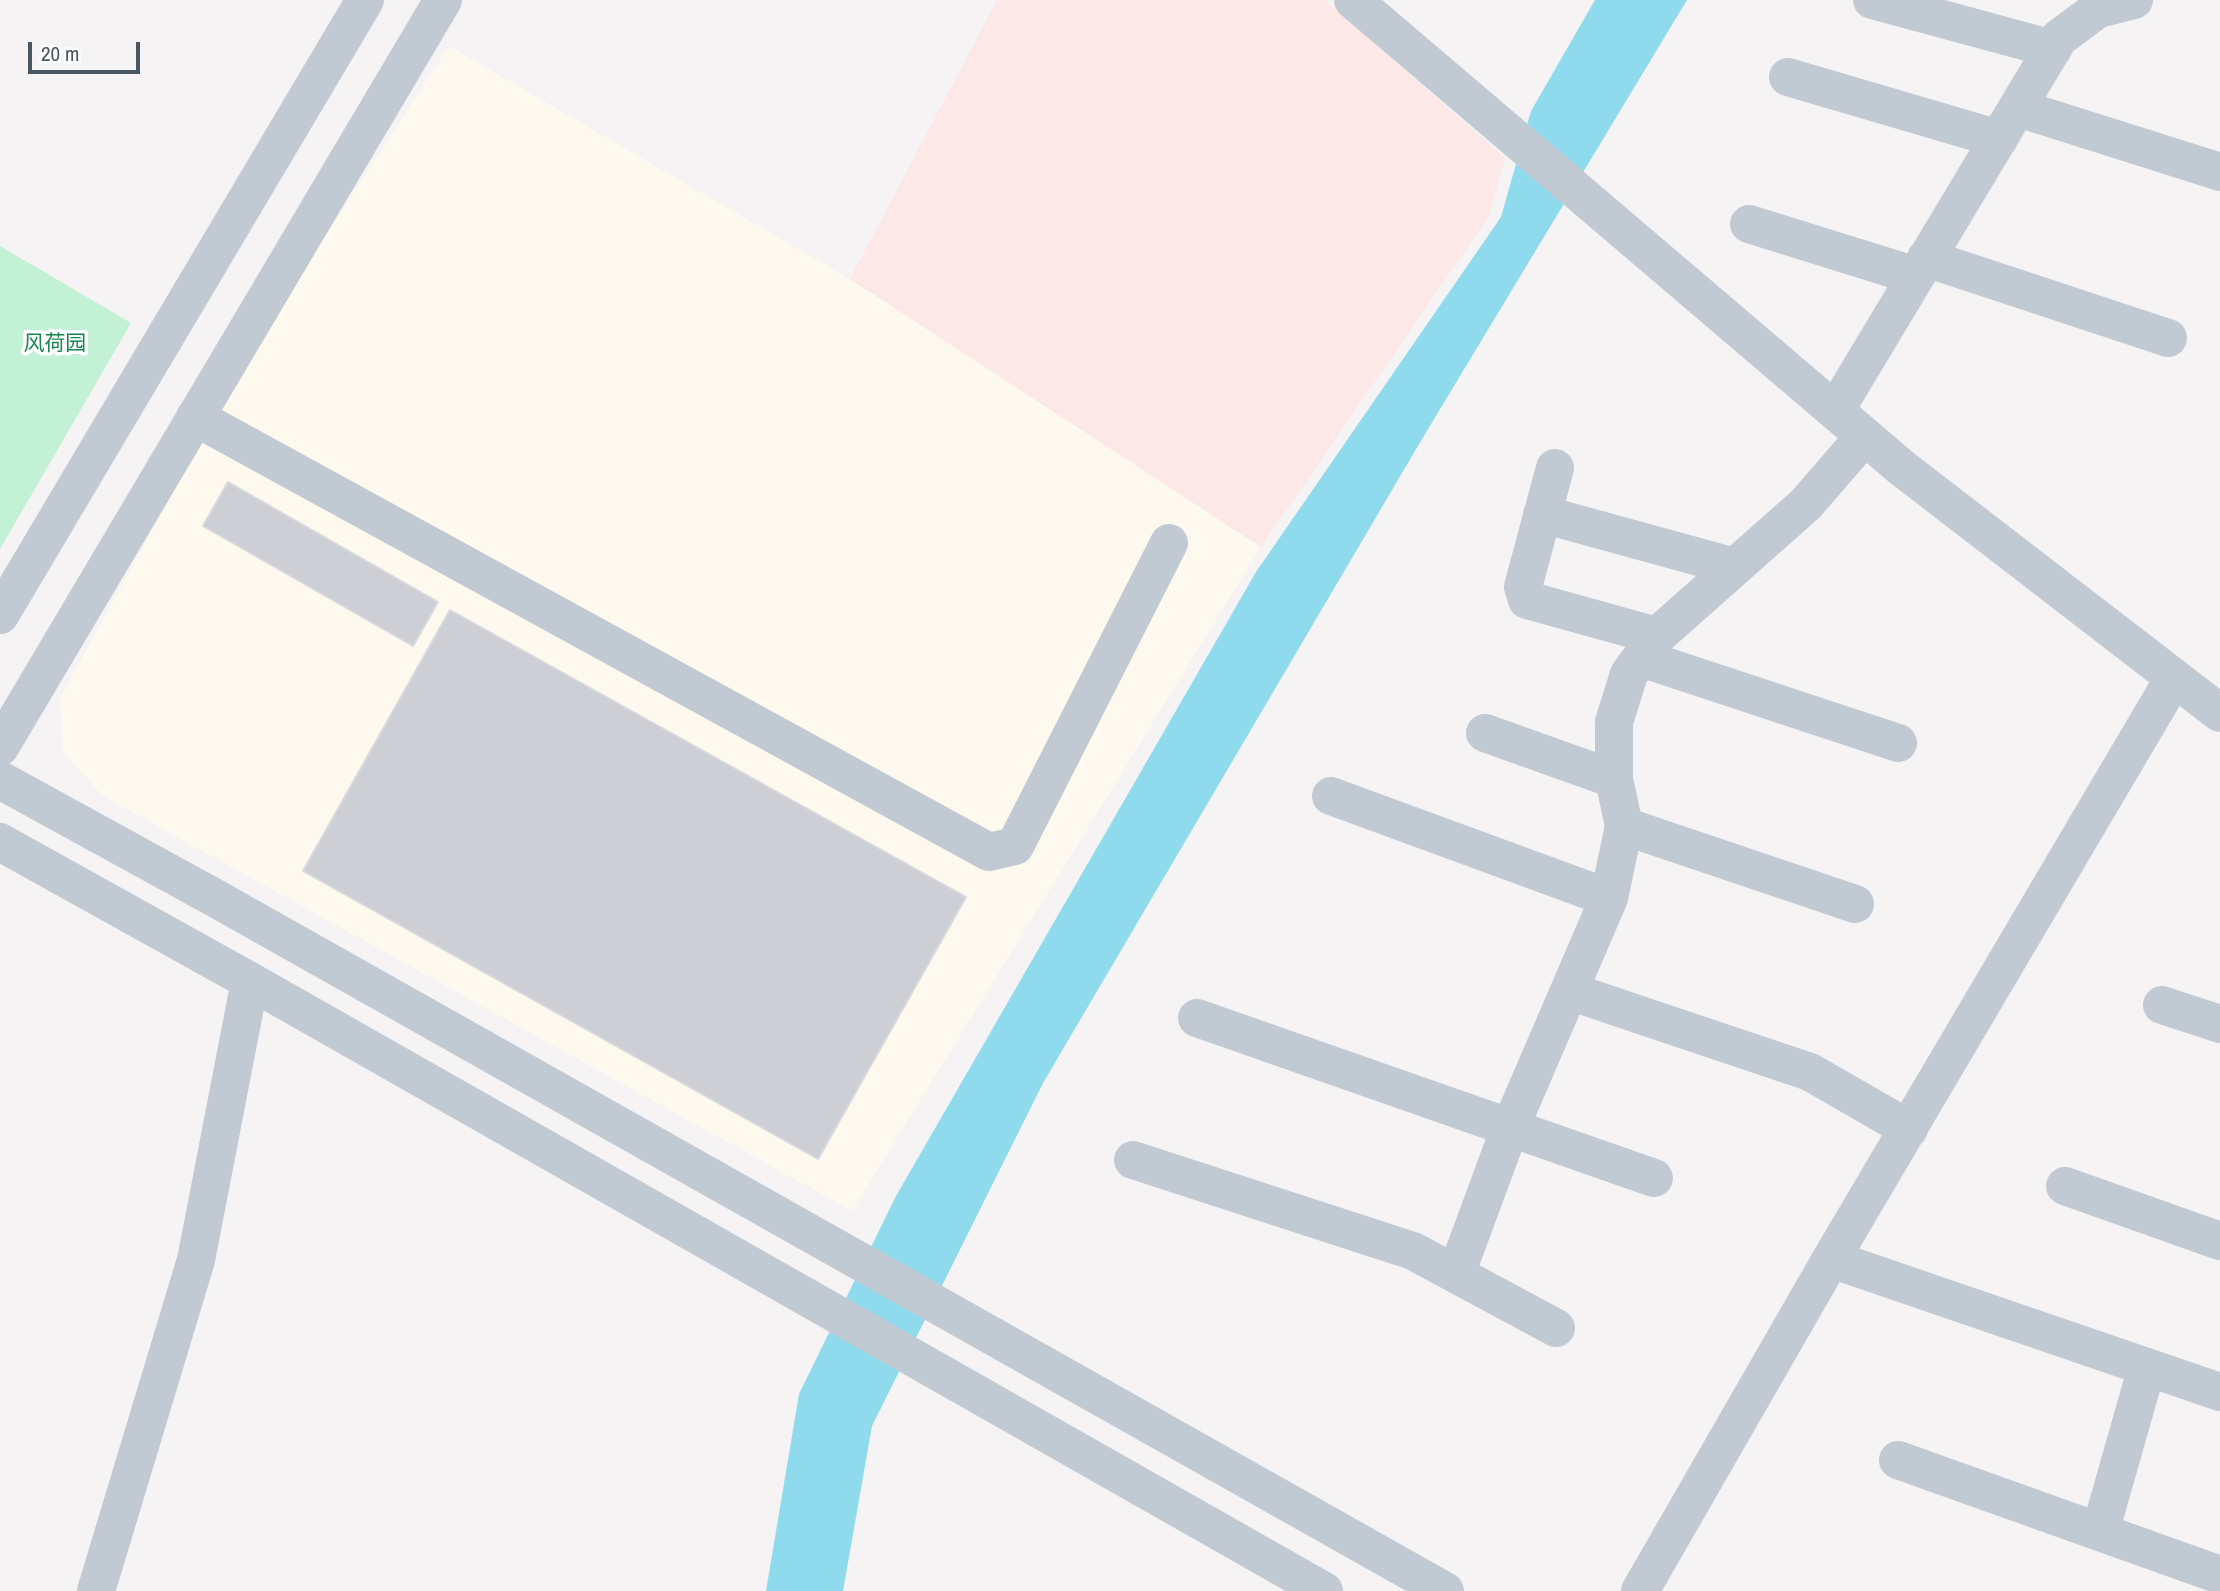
<!DOCTYPE html>
<meta charset="utf-8">
<style>
body{margin:0}
#map{position:relative;width:2220px;height:1591px;overflow:hidden;background:#f5f3f3;font-family:"Archivo Narrow",sans-serif}
canvas{display:block}
.scale{position:absolute;left:28px;top:42px;width:112px;height:32px;box-sizing:border-box;border:4px solid #4a5661;border-top:0;padding-left:9px;font-size:21px;line-height:24px;white-space:nowrap;color:#4a5661;-webkit-text-stroke:5px #fff;paint-order:stroke}
</style>
<div id="map">
<canvas width="2220" height="1591"></canvas>
<div class="scale">20 m</div>
</div>
<script>
const g = document.querySelector('canvas').getContext('2d');
g.lineJoin = 'round';
function fillPath(path, color) { g.fillStyle = color; g.fill(path, 'evenodd'); }
function stroke(path, color, width, dash) { g.strokeStyle = color; g.lineWidth = width; g.lineCap = dash ? 'butt' : 'round'; g.setLineDash(dash || []); g.stroke(path); }
function drawText(font, color, halo, rows, align = 'center') {
  g.font = font + ' "Archivo Narrow","Noto Sans SC",sans-serif'; g.lineWidth = 7; g.setLineDash([]); g.textBaseline = 'middle'; g.strokeStyle = halo; g.fillStyle = color; for (const [text, x, y, turn = 0] of rows) {
    g.save(); g.translate(x, y); g.rotate((+turn || 0) * Math.PI / 180); g.textAlign = isNaN(turn) ? turn : align; if (halo) g.strokeText(text, 0, 0); g.fillText(text, 0, 0); g.restore();
  }
}
fillPath(new Path2D(`
 M449,46L850,279L1261,547L852,1211L103,796L63,752L60,698L251,350Z`), '#fdf9ef');
fillPath(new Path2D(`
 M997,0H1325L1505,158L1489,216L1261,547L850,279Z`), '#fce8e6');
fillPath(new Path2D(`
 M0,246L131,323L0,549Z`), '#c3f1d5');
fillPath(new Path2D(`
 M1595,0H1687L1425,434L1043,1083L872,1426L843,1591H766L799,1394L896,1196L1256,572L1501,217L1531,111Z`), '#90daee');
const building = new Path2D(`
 M228,482L438,602L413,646L203,526Z
 M450,610L966,897L818,1159L303,871Z`);
fillPath(building, '#cdcfd5');
stroke(building, '#d7d9de', 2);
stroke(new Path2D(`
 M1353,0L1902,468L2220,713
 M1872,0L2053,49
 M1788,77L1999,139
 M2018,108L2220,172
 M1749,224L1916,276
 M1926,258L2168,338
 M1835,411L2059,38L2098,9L2134,0
 M195,417L989,852L1015,846L1169,543
 M1555,468L1523,587L1527,600L1657,636
 M1542,514L1735,567
 M0,615L365,0
 M1641,658L1898,743
 M1485,733L1614,779
 M0,747L443,0
 M0,780L215,898L1445,1591
 M1331,796L1609,898
 M1624,826L1855,904
 M0,842L250,981L1324,1591
 M1569,991L1810,1072L1909,1129
 M2162,1005L2220,1024
 M1197,1018L1654,1178
 M1133,1160L1413,1251L1556,1328
 M2065,1186L2220,1241
 M1831,1259L2220,1392
 M1456,1274L1510,1128L1609,898L1624,826L1614,779V722L1629,674L1657,636L1806,504L1864,437
 M1898,1460L2220,1575
 M2100,1532L2147,1367
 M96,1591L196,1260L250,981
 M1640,1591L1831,1259L2174,678`), '#c1cad2', 38);
drawText('21px', '#17864f', '#fff', [
 ["风荷园",55,344]
]);
</script>
